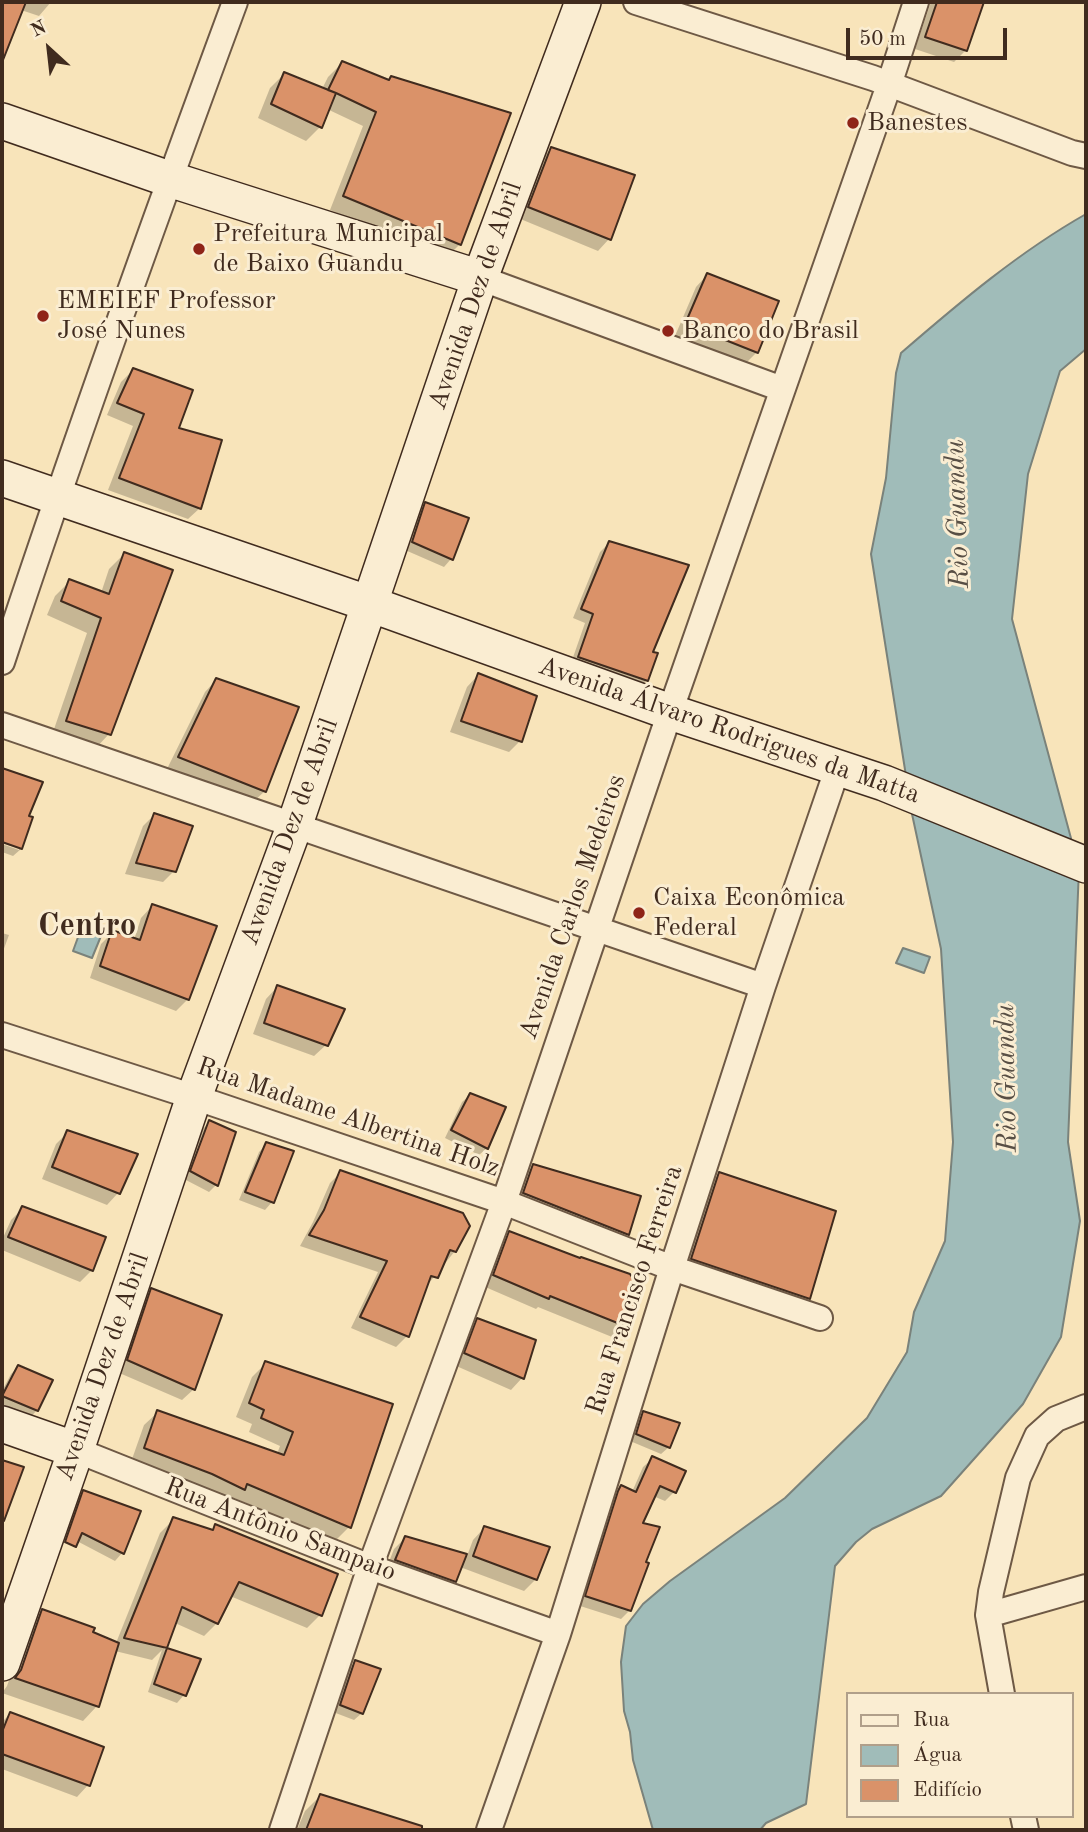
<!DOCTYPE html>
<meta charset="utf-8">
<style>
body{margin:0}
#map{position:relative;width:1088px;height:1832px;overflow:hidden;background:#f8e4ba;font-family:"Old Standard TT",serif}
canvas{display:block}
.frame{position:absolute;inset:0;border:4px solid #402b1e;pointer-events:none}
.legend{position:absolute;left:846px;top:1692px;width:228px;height:126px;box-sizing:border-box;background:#faedd2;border:2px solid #b09f8a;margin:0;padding:9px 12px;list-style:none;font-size:21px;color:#402b1e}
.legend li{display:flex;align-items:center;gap:14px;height:35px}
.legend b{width:35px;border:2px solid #b09f8a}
.north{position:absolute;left:14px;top:14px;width:70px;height:70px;-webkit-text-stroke:5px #faedd2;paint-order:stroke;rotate:333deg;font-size:19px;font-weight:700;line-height:28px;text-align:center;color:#402b1e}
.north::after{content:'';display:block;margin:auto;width:24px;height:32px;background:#402b1e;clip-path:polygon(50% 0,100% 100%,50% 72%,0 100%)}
.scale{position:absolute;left:846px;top:28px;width:161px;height:32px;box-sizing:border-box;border:4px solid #402b1e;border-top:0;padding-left:9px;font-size:21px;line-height:24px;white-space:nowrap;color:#402b1e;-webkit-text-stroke:5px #faedd2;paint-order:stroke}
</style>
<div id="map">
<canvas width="1088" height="1832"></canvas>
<div class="frame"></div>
<ul class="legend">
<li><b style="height:9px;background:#faedd2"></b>Rua</li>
<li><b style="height:19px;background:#a0bcb9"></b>Água</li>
<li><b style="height:19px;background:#da9269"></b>Edifício</li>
</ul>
<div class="north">N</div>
<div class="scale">50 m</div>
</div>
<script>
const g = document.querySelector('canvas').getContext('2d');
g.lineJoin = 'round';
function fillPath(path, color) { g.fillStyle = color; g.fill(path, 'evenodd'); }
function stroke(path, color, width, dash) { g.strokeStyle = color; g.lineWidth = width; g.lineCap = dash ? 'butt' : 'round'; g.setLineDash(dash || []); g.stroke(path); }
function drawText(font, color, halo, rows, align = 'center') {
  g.font = font + ' "Old Standard TT",serif'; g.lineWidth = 6; g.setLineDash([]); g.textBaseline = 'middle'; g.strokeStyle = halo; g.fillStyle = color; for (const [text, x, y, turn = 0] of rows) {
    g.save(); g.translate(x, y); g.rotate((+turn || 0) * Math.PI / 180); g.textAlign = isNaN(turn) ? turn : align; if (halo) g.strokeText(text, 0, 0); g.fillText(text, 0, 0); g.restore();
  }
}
const water = new Path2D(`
 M1086,214V349L1060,371L1028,474L1012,619L1079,868L1068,1142L1080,1221L1061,1337L1023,1404L941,1496L872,1529L856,1542L835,1566L806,1804L766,1823L760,1830H653L633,1760L630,1732L624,1711L621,1662L626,1626L643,1604L670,1581L785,1498L867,1418L907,1352L914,1312L945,1241L953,1142L941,949L912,814L871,554L886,478L896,373L901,353C960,302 1019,252 1086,214Z
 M81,929L101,936L92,958L73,951Z
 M903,948L930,957L924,973L896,963Z`);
fillPath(water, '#a0bcb9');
stroke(water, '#7a827b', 2);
fillPath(new Path2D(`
 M2,2H51L39,16L21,10L10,36L2,45Z
 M931,2H982L966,50L954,62L915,49Z
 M342,63L387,81L391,78L460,244L446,258L330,210L363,126L327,109L320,127L306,141L258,118L270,88L284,74L322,89L328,77Z
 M551,149L633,177L609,239L598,251L518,218L539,160Z
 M707,275L757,352L745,364L675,336L696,287Z
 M133,370L177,429L200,508L188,519L108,490L133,426L107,415L121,382Z
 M426,504L451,559L444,567L405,550L418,511Z
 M609,543L651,653L647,680L637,689L570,666L585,623L573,618L600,552Z
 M124,554L109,734L95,749L52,735L87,633L47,615L55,596L70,581L101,593L109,569Z
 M478,675L520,741L509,752L450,732L467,687Z
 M216,680L265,791L253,802L167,769L205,692Z
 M2,770L41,783L27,817L21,849L13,856L2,852V844L19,850V846L2,840Z
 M154,815L174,871L163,882L125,874L143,826Z
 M152,906L188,999L176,1011L90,978L101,944L113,932L134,940L141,918Z
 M2,933L9,935L2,954Z
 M277,987L326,1045L314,1056L253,1034L266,999Z
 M470,1095L487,1148L479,1155L445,1138L462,1102Z
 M209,1122L216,1185L209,1192L184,1179L202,1130Z
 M68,1132L135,1155L118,1193L107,1205L42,1179L56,1144Z
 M267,1144L292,1152L272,1202L265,1210L239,1200L259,1152Z
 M533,1166L627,1234L616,1246L512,1205L521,1178Z
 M341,1172L455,1251L425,1288L407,1336L396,1347L351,1328L378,1272L300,1246L313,1222L330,1183Z
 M719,1174L808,1298L794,1312L678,1272L705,1187Z
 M23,1208L92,1270L80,1282L2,1250V1240L11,1220Z
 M510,1233L629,1327L617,1339L538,1307L536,1309L483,1286L498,1244Z
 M152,1290L194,1389L182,1400L117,1372L140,1301Z
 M478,1320L522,1378L511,1390L454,1365L466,1332Z
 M266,1363L349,1527L336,1540L234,1498L230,1502L131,1462L144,1425L158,1412L277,1454L280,1446L249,1432L252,1424L236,1417L252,1377Z
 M18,1367L37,1410L30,1418L2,1406V1391L11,1374Z
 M644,1413L669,1447L661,1454L630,1441L636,1420Z
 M653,1458L674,1492L665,1501L653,1496L640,1524L630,1610L621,1619L577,1605L612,1496L621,1487L632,1492L643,1467Z
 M84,1492L138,1512L122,1553L115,1561L75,1540L72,1543L62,1540L76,1499Z
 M174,1519L211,1531L216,1527L320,1615L307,1628L230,1596L217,1623L204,1636L175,1623L164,1649L198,1660L184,1695L177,1703L148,1692L162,1650L152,1660L115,1651L97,1706L83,1721L2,1693L7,1686L28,1626L42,1611L116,1643L160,1533Z
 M484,1528L536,1579L524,1591L460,1567L454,1581L442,1592L385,1572L394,1549L405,1538L467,1556L473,1540Z
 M355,1662L362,1713L354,1720L333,1712L348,1669Z
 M10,1714L88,1785L77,1797L2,1769V1722Z
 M320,1796L411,1825L409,1830H297L305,1811Z`), '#0003');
const building = new Path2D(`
 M2,2H26L3,60H2Z
 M937,2H984L967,51L925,37Z
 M342,61L389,80L391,76L511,113L461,245L343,196L376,112L336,93L322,128L271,104L284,72L336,93L328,90Z
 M551,147L635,175L611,240L528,207Z
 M707,273L779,301L758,353L685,324Z
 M133,368L193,390L179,428L222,440L201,509L119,478L144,414L117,403Z
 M425,502L469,518L453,560L412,542Z
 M609,541L689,565L653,652L658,653L648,681L578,657L593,614L581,609Z
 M124,552L173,570L111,735L66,721L101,618L61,601L69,579L109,594Z
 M478,673L537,696L522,742L461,721Z
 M216,678L299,707L266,792L178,757Z
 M2,768L43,782L29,816L33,817L22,849L2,842Z
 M154,813L193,826L176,872L136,863Z
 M152,904L217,926L189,1000L100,966L112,930L140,940Z
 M277,985L345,1009L328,1046L264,1023Z
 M470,1093L506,1107L488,1149L451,1130Z
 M209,1120L236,1132L218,1186L190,1171Z
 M67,1130L138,1154L120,1194L52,1167Z
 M266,1142L294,1151L274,1203L245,1192Z
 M533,1164L641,1196L629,1235L523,1193Z
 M340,1170L463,1213L470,1226L456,1252L450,1250L438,1278L431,1276L409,1337L360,1317L387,1261L309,1235L324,1210Z
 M719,1172L836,1211L810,1299L691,1259Z
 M22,1206L106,1237L93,1271L8,1237Z
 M509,1231L580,1258L581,1257L630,1274L642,1293L630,1328L550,1296L549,1299L493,1275Z
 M151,1288L222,1315L195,1390L127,1360Z
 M477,1318L536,1340L524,1379L464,1353Z
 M265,1361L393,1404L351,1528L247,1484L245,1490L212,1474L144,1448L157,1410L284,1455L293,1432L261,1418L264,1410L249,1403Z
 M18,1365L53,1380L38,1411L2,1396Z
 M643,1411L680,1423L670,1448L636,1434Z
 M652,1456L686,1471L676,1493L660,1486L643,1523L660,1527L646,1562L649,1563L631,1611L585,1596L618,1491L621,1485L636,1492Z
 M2,1460L24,1467L4,1521H2Z
 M83,1490L141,1511L124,1554L82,1533L76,1547L65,1542Z
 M173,1517L213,1530L215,1524L338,1574L322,1616L239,1582L218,1624L182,1607L167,1648L124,1638Z
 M484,1526L550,1547L537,1580L473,1556Z
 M405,1536L467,1554L456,1582L395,1560Z
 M42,1609L95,1628L93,1632L119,1643L99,1707L15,1678L21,1670Z
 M167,1648L201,1659L186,1696L154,1684Z
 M355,1660L381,1669L363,1714L340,1705Z
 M10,1712L104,1747L90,1786L2,1754V1732Z
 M320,1794L422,1826V1830H306Z`);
fillPath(building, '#da9269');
stroke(building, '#402b1e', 2);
const street = new Path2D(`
 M636,2L873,78L1072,153L1086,156
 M480,278L782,389
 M2,662C75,441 154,221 235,2
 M2,725L763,986
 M2,1035L194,1097L504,1202L672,1268L820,1318
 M76,1450L370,1567L558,1634
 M988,1615L1086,1587
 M1002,1694L988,1615L991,1592L1018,1478L1037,1436L1056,1419L1086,1407
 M1023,1816L1026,1830
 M282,1830L370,1567L504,1202L670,712L889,85L916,2
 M489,1830L558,1634L672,1268L763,986L838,767`);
const secondary = new Path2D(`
 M2,121L169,179L480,278
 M2,478L370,604L670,712L884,783L1086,865
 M2,1424L76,1450
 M2,1663L76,1450L194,1097L294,827L480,278L583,2`);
stroke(street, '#6e5945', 28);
stroke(secondary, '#402b1e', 38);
stroke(street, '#faedd2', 24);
stroke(secondary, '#faedd2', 35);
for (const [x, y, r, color] of [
 [853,123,7,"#8f2418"],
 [199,249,7,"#8f2418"],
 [43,316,7,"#8f2418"],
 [668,331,7,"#8f2418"],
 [639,913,7,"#8f2418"]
]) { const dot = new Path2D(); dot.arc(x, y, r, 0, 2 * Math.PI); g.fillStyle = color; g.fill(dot); stroke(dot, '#faedd2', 2.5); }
drawText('26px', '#402b1e', '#faedd2', [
 ["Banestes",867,123],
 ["Prefeitura Municipal",213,234],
 ["de Baixo Guandu",213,264],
 ["EMEIEF Professor",57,301],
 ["José Nunes",57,331],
 ["Banco do Brasil",682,331],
 ["Caixa Econômica",653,898],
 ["Federal",653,928]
], 'left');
drawText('26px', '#402b1e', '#faedd2', [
 ["Avenida Dez de Abril",476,296,-71],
 ["Avenida Álvaro Rodrigues da Matta",729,731,19],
 ["Avenida Dez de Abril",290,832,-70],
 ["Avenida Carlos Medeiros",573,907,-71],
 ["Rua Madame Albertina Holz",348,1118,19],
 ["Rua Francisco Ferreira",635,1290,-72],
 ["Avenida Dez de Abril",103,1367,-71],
 ["Rua Antônio Sampaio",280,1530,21]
]);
drawText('italic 28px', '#584f45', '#faedd2', [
 ["Rio Guandu",958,514,-92],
 ["Rio Guandu",1007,1078,-91]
]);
drawText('bold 33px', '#402b1e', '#faedd2', [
 ["Centro",87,926]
]);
</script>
